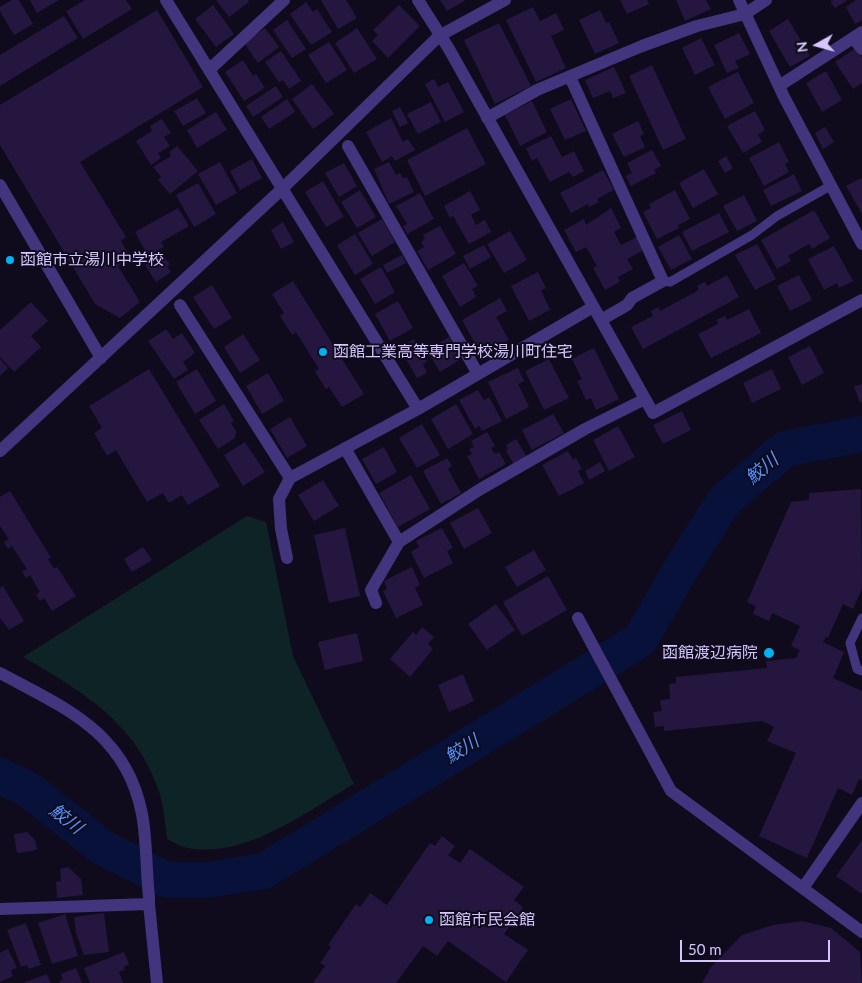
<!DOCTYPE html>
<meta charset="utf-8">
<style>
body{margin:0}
#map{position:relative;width:862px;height:983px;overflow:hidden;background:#100b1c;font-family:Lato,sans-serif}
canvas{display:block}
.north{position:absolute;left:792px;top:20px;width:50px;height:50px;-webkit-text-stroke:4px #100b1c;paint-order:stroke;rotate:263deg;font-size:14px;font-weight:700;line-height:20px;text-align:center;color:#d6c6ff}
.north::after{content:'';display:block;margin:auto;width:18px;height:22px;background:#d6c6ff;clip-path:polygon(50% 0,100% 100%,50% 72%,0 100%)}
.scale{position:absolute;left:680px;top:940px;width:150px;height:22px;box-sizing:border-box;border:2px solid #d6c6ff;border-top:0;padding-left:6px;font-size:15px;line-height:18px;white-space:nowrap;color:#d6c6ff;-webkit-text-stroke:4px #100b1c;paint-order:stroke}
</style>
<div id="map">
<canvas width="862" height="983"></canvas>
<div class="north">N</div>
<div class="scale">50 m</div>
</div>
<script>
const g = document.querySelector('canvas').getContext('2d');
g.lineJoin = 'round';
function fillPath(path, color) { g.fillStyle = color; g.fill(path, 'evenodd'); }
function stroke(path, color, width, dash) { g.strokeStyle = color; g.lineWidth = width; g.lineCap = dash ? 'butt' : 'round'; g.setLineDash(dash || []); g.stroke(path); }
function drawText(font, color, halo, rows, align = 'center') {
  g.font = font + ' Lato,"Noto Sans JP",sans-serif'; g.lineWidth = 4; g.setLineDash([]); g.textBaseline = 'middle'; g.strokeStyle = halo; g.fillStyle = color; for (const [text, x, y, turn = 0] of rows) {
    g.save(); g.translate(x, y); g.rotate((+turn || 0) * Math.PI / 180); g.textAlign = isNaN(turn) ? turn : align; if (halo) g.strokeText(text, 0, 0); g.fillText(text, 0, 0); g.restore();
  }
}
fillPath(new Path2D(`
 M247,516L266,522L293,656L354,784C307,811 246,859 188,848C181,847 174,842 167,839C165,825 164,808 160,794C137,723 83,692 23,657Z`), '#0e2326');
stroke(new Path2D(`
 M0,776L28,789L103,848L167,880H208L264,871L640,640L687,559L725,500L785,449L862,434`), '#071139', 36);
fillPath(new Path2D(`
 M12,0H19L33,24L14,35L0,11V7Z
 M30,0H59L37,13Z
 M85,0H126L132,9L83,39L66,11Z
 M216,0H248L249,2L229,17Z
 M321,0H346L357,18L338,29Z
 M440,0H466L447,11Z
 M620,0H647L649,4L627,14Z
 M676,0H706L711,9L685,21Z
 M833,0H848L835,8L830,1Z
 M856,0H862V20L855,24L846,7Z
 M306,2L313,12L317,9L332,32L311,45L290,14Z
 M213,5L234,34L216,47L195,19Z
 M399,5L420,26L388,58L372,41L378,35L373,30Z
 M533,7L540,21L556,13L564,30L551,36L566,68L536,82L506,20Z
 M157,10L203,87L80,162L126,237L121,241L131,258L118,266L140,302L120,318L95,304L0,145V105Z
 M600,10L606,23L609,22L619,43L595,54L579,20Z
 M64,16L78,38L0,86V55Z
 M788,19L810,56L790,67L769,31Z
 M287,20L306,49L292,58L273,30Z
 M499,23L531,86L495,104L464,40Z
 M265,28L279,47L258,63L244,43Z
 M357,28L377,59L354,73L335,43Z
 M739,33L750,54L735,61L739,68L727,73L714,45Z
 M701,38L715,65L695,75L682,48Z
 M329,42L347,70L326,83L308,55Z
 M856,48L862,58V83L853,89L835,62Z
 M281,51L301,81L289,89L283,80L279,82L265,62Z
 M243,60L253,76L256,74L265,88L244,101L225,72Z
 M652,65L686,139L663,150L629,76Z
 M614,67L626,93L613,98L610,91L593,98L585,80Z
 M826,71L842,100L822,112L806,83Z
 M738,72L754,103L725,119L708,87Z
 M434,79L438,87L448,82L464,112L445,122L425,84Z
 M312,84L334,114L313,129L292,99Z
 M276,86L283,97L253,117L246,106Z
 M197,98L206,113L183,126L174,111Z
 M287,99L295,112L269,129L261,117Z
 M571,99L586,131L565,140L550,109Z
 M532,101L547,132L520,146L505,115Z
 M431,102L441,122L418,134L407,114Z
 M400,107L408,123L400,127L392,111Z
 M755,111L765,130L758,135L762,142L743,153L727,126Z
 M216,112L227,130L197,148L187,130Z
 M391,118L403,142L408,139L415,150L395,161L392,156L382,162L366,132Z
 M162,119L171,133L164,137L170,146L158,153L161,158L151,165L136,141L152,131L150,126Z
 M638,121L644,134L640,136L645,147L624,157L612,134Z
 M825,127L834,142L823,149L815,133Z
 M467,128L486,164L425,196L407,160Z
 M551,136L562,157L574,151L584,171L573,177L569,172L550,182L537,158L532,161L526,148Z
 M779,142L789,162L785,164L789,172L764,186L749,158Z
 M177,146L198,171L170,194L158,180L161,177L153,167L171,156L169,152Z
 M652,150L661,166L654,170L656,173L631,186L626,176L632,173L627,163Z
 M726,156L733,168L725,173L718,161Z
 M252,159L262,178L240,190L230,171Z
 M220,162L237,193L216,205L198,174Z
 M389,162L396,175L400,173L403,178L407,177L414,192L389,204L374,169Z
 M344,163L357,186L339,197L325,173Z
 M704,169L718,194L693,208L679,183Z
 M603,170L614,190L597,199L599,202L589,207L588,204L571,213L560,193Z
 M794,174L802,191L771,206L763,190Z
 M861,178L862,180V214L846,186Z
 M323,181L344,217L326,227L305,192Z
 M198,183L216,214L194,227L176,195Z
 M360,190L376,217L357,228L341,202Z
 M675,190L690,219L678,225L679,228L657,239L643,212L651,208L649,204Z
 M470,191L480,210L471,215L476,225L485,220L491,232L469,244L453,216L450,218L444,206Z
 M420,193L434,219L407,234L403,226L407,224L396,206Z
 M744,195L757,221L737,231L723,206Z
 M178,208L189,226L161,242L164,247L148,256L135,232Z
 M611,208L621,228L614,232L621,245L637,237L644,250L627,259L633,269L618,277L620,282L605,290L593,268L597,266L586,247L576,252L564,230L584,219L586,225Z
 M814,210L830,238L812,249L809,244L788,256L791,261L777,269L761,240Z
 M719,213L729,232L692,251L682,232Z
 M382,219L395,242L372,256L358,233Z
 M283,222L294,242L281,249L271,230Z
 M440,226L456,254L428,270L417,251L424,247L421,242L425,239L423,235Z
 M510,231L527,260L504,273L487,244Z
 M355,234L373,264L355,275L337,245Z
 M679,235L692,259L671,270L658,247Z
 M757,244L776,279L755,290L735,255Z
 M484,245L491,257L470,269L463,256Z
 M834,246L853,281L839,288L837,283L824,290L808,259Z
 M162,253L170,265L167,266L171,272L156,282L145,265Z
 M402,255L406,263L387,273L383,265Z
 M464,263L478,286L472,289L476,297L460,307L442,276Z
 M381,267L395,292L375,304L360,279Z
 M538,272L546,288L541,290L550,310L529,321L511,286Z
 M727,275L739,297L643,349L631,327L653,316L651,311L658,307L660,311L699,290L697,286L705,282L707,286Z
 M799,275L812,300L790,311L777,286Z
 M293,281L364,394L342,407L329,387L326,389L315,372L319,369L296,332L292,335L280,316L284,313L272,294Z
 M212,285L232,318L214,329L193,297Z
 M500,298L507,311L496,317L509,340L482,356L462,320Z
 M398,301L413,328L390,341L375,314Z
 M31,302L48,321L31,336L41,347L14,372L0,357V330Z
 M749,309L761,333L711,358L698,334L718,324L716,320L725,316L727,320Z
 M166,329L173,339L182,333L195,353L183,362L188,370L174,379L148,341Z
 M243,334L260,360L240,373L224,347Z
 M449,337L461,359L440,372L427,350Z
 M414,339L427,362L423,364L427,373L417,378L399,347Z
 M810,346L824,373L802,385L788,357Z
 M594,348L619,399L596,410L591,398L586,400L577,381L582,379L572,359Z
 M0,359L8,368L0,376Z
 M549,359L569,398L544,410L525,371Z
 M518,368L524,381L518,384L529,407L506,419L488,382Z
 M149,369L220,486L188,505L182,495L169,503L163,493L147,502L116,450L107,456L94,433L102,428L89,406Z
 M197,369L216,401L195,414L176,382Z
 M772,369L781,389L752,403L743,383Z
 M268,373L284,401L262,414L246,386Z
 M862,384V402L860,403L854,386Z
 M478,390L484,400L489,397L502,421L482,431L479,426L475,429L459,400Z
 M224,404L234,421L231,423L236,431L235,438L218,449L199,420Z
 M456,404L473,434L448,449L431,419Z
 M682,411L691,430L663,444L653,425Z
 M553,414L564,433L532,450L522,430Z
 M290,417L307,446L287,458L270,429Z
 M422,424L440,455L417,468L399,438Z
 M618,426L635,457L609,471L593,440Z
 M487,432L495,446L491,448L495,454L499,452L506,464L479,479L467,456L472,454L469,449L474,447L471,441Z
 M516,439L527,457L514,465L506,451L508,449L506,445Z
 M245,442L265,472L243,486L224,455Z
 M384,447L397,472L376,484L362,459Z
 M568,451L573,460L576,458L582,469L578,471L584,483L559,496L542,465Z
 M447,458L452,466L448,469L461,493L441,504L423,471Z
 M600,462L605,471L589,480L585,471Z
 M411,475L430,509L398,527L379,493Z
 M323,480L339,506L314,521L298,495Z
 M861,489L862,588L853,609L843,604L828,638L826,637L823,642L844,652L833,678L862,691V780L859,779L852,795L838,788L807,858L759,836L796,753L767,741L774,727L762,721L664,731V726L655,727L653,712L662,711L660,700L670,699L669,684L676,683V677L767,668L766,661L796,658L800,650L791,646L800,626L772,613L769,621L753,614L756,606L747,602L791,502L809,500V493Z
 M10,491L51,558L48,559L54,569L57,567L76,596L52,611L44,598L40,601L36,595L40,592L30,575L26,578L22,572L27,569L12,546L8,549L4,542L9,539L0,526V497Z
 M478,508L492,533L464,549L450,523Z
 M345,528L360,596L329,603L314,535Z
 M442,528L453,548L447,551L453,563L424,578L411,552L419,547L416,541Z
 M143,547L152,560L132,572L124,559Z
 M534,550L546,570L517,587L505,567Z
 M412,567L420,585L415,588L423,605L396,618L383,591L387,589L384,581Z
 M548,576L567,610L522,636L503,602Z
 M3,586L24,621L9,630L0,618V588Z
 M496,604L515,630L487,650L468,624Z
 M422,627L434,637L428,644L433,649L410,677L390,659L413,632L416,635Z
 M357,633L363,661L325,670L318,642Z
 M463,674L474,701L449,712L438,685Z
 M27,832L35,840L37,850L17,853L14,834Z
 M442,836L455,846L448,855L460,863L470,849L524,887L514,900L523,907L504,934L528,950L506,982L448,941L437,956L423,946L396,983H313L325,966L320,963L331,947L328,945L356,904L360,907L370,893L387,905L430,843L435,846Z
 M862,840V894L836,876Z
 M68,867L81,879L83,895L57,898L56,882L61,881L60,869Z
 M104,913L109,952L84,955L76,933L74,917Z
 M65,914L78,956L52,964L38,923Z
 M802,921L831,928L860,952L862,983H702L711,967L742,935L773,925Z
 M26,923L41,965L29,969L27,965L21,967L7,930Z
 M8,949L17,968L11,970L13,976L0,982V953Z
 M124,952L129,964L124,967L125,970L119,972L123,983H90L84,968Z
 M76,968L82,983H60L59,981L63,980L61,974Z
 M47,974L51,983H23Z`), '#24163e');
stroke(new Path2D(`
 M663,281L670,282L752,235L777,216L830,186
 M862,618L850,643L857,669L862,671`), '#42347d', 9);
stroke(new Path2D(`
 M166,0L418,409
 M418,0L449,49L653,413L862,300
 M739,0L784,97L862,244
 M853,38L862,49
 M209,70L284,0
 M570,77L663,281L632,298L627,305L601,320
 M779,86L862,32
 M487,118L537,90L642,46L697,26L745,14L766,0
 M348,146L478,374
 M180,305L290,478
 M345,448L399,542
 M287,558L281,529L279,499L290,478L418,409L593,307
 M376,603L371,590L399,542L479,490L585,429L645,399
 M578,618L671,791L862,932
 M803,888L862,803
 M0,909L149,904V897`), '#42347d', 12);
stroke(new Path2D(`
 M0,185L101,358
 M0,451L282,189L439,36L505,0
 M0,673C65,708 126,732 142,814C147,841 146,870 149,897
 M149,904L157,983`), '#42347d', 12);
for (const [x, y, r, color] of [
 [10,260,5,"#00b2f1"],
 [323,352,5,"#00b2f1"],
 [769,653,6,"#00b2f1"],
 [429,920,5,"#00b2f1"]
]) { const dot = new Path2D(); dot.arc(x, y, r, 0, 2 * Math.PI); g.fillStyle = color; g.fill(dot); stroke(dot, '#100b1c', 2); }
drawText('16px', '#d6c6ff', '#100b1c', [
 ["函館市立湯川中学校",20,260],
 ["函館工業高等専門学校湯川町住宅",333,352],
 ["函館渡辺病院",758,653,"right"],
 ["函館市民会館",439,920]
], 'left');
drawText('italic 18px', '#5494ff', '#100b1c', [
 ["鮫川",762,469,-40],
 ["鮫川",462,749,-32],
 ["鮫川",66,819,38]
]);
</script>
